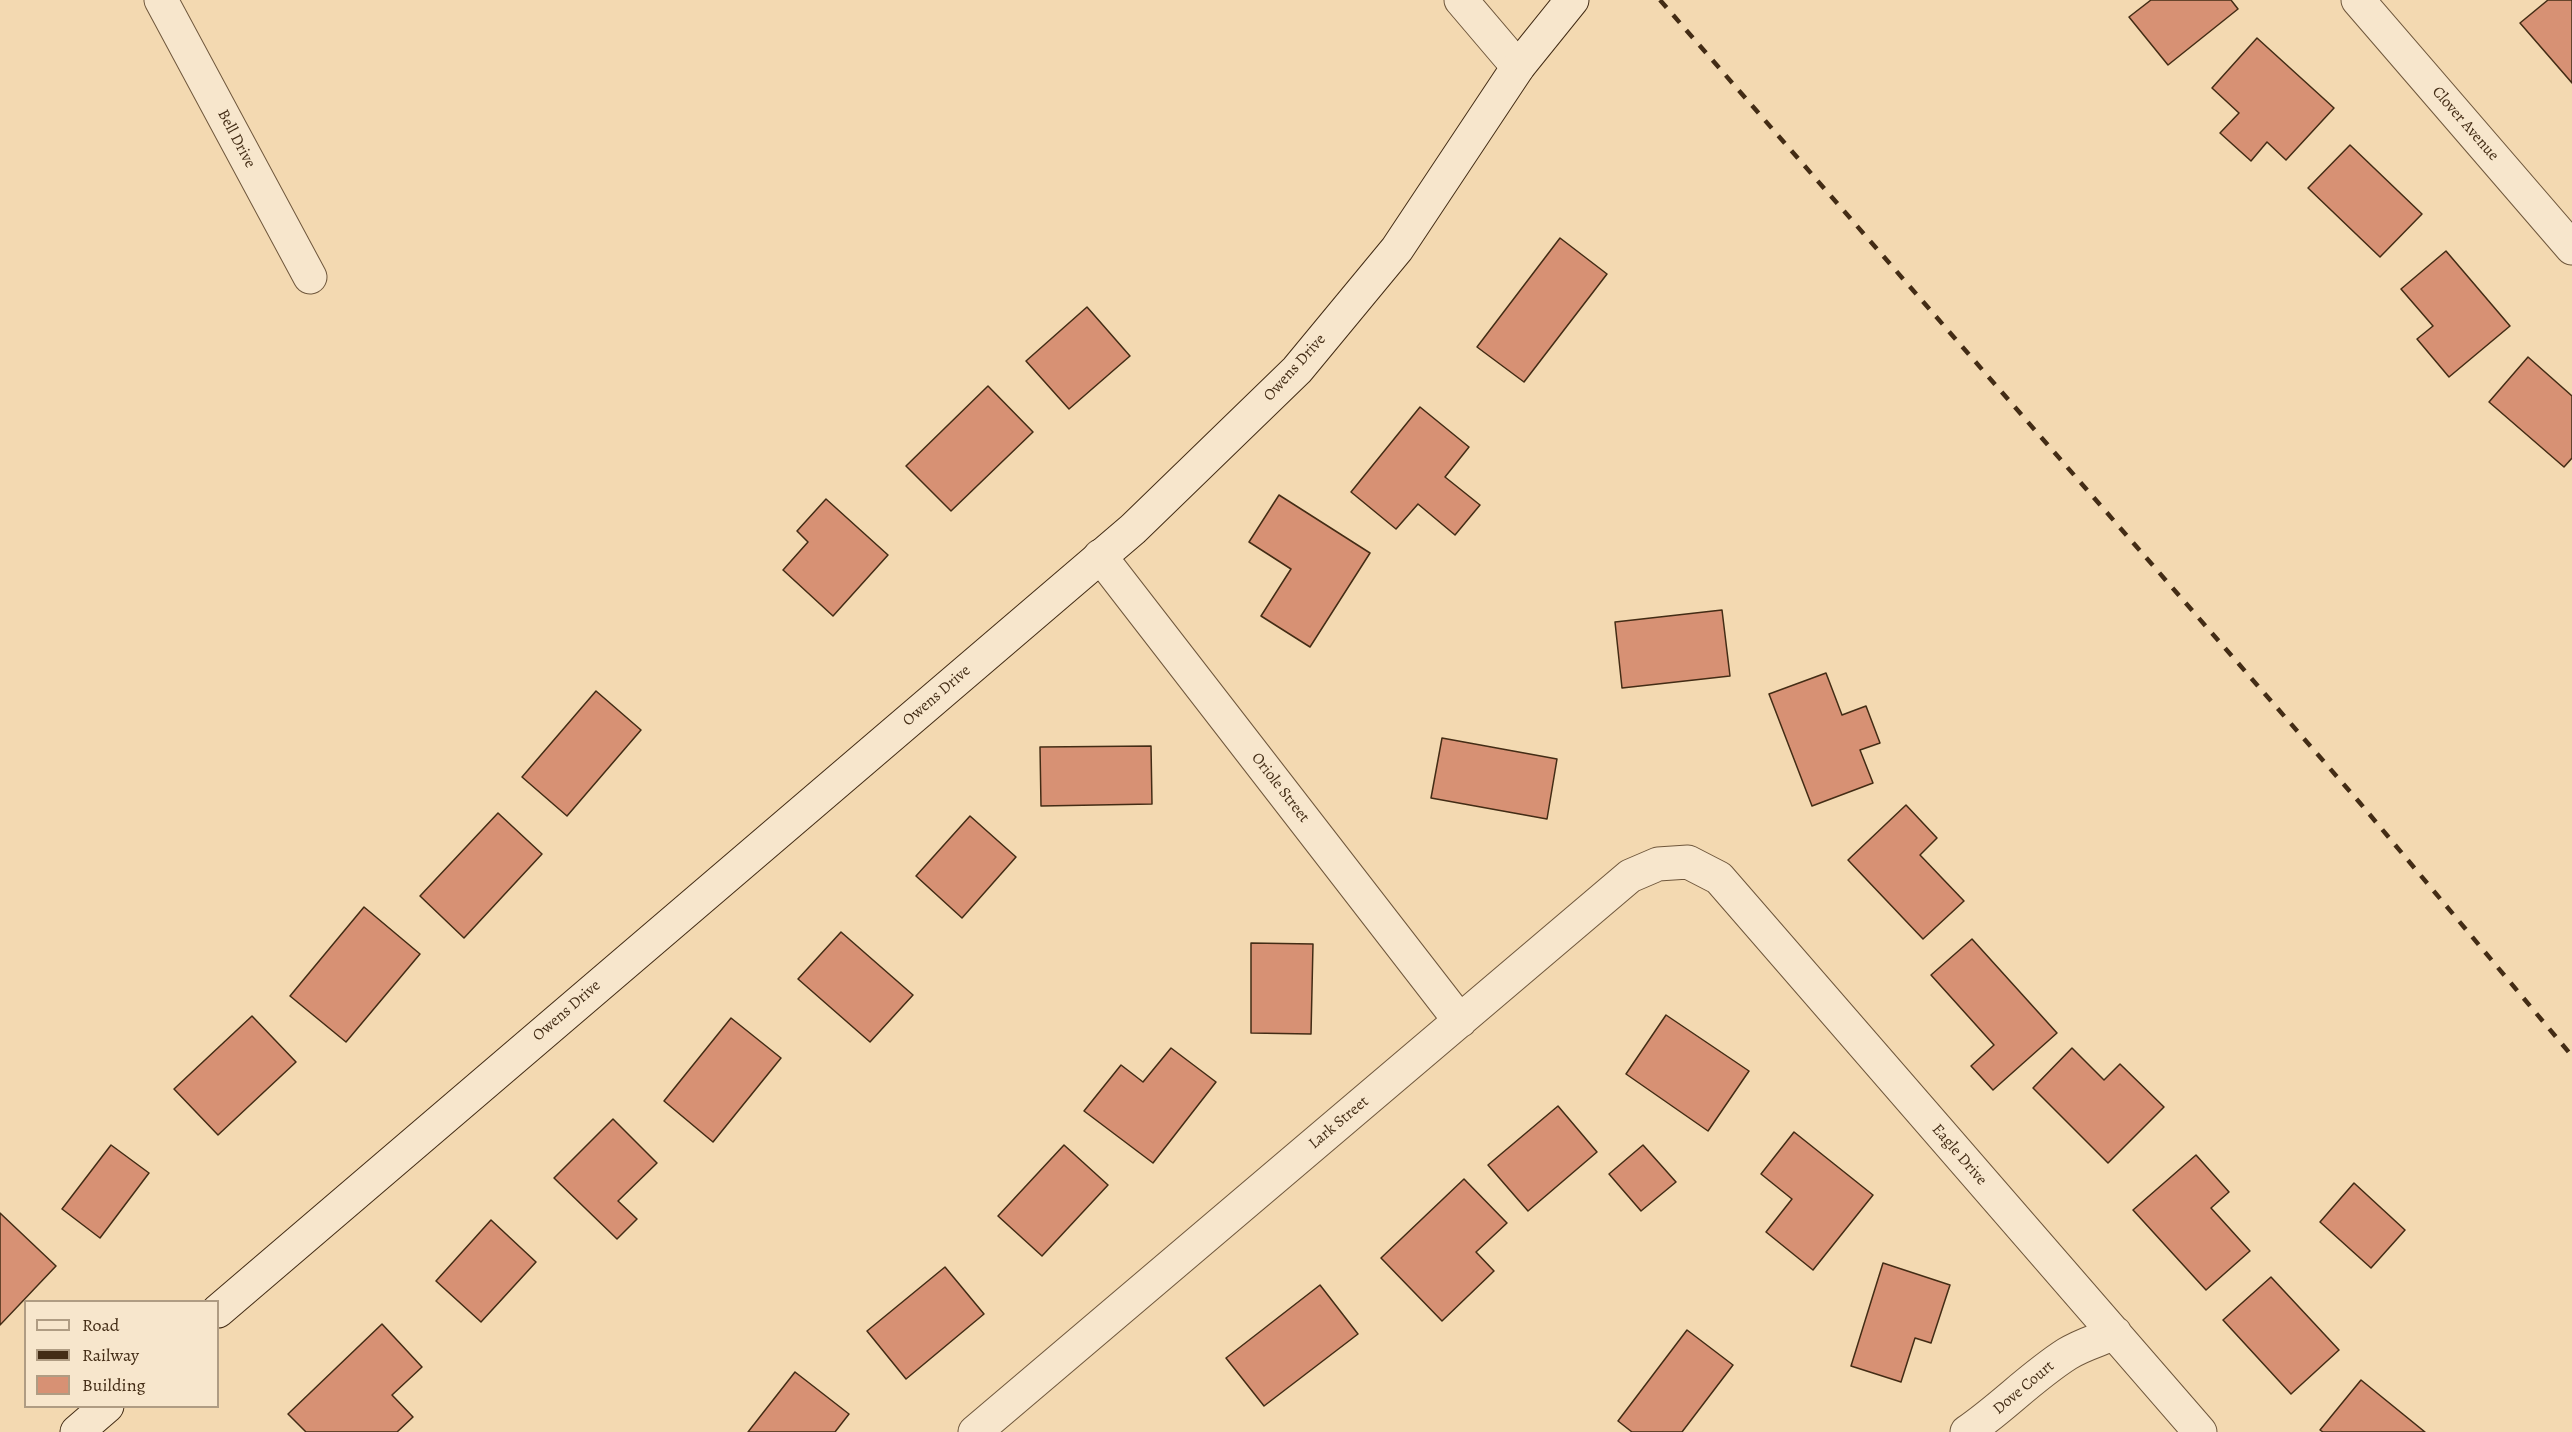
<!DOCTYPE html>
<style>
body{margin:0}
#map{position:relative;width:2572px;height:1432px;overflow:hidden;background:#f3d9b1;font-family:Alegreya,serif}
canvas{display:block}
.legend{position:absolute;left:24px;top:1300px;width:195px;height:108px;box-sizing:border-box;background:#f7e6cc;border:2px solid #af9c83;margin:0;padding:8px 10px;list-style:none;font-size:18px;color:#432c15}
.legend li{display:flex;align-items:center;gap:12px;height:30px}
.legend b{width:30px;border:2px solid #af9c83}
</style>
<div id="map">
<canvas width="2572" height="1432"></canvas>
<ul class="legend">
<li><b style="height:8px;background:#f7e6cc"></b>Road</li>
<li><b style="height:8px;background:#432c15"></b>Railway</li>
<li><b style="height:16px;background:#d79174"></b>Building</li>
</ul>
</div>
<script>
const g = document.querySelector('canvas').getContext('2d');
g.lineJoin = 'round';
function fillPath(path, color) { g.fillStyle = color; g.fill(path, 'evenodd'); }
function stroke(path, color, width, dash) { g.strokeStyle = color; g.lineWidth = width; g.lineCap = dash ? 'butt' : 'round'; g.setLineDash(dash || []); g.stroke(path); }
function drawText(font, color, halo, rows, align = 'center') {
  g.font = font + ' Alegreya,serif'; g.lineWidth = 6; g.setLineDash([]); g.textBaseline = 'middle'; g.strokeStyle = halo; g.fillStyle = color; for (const [text, x, y, turn = 0] of rows) {
    g.save(); g.translate(x, y); g.rotate((+turn || 0) * Math.PI / 180); g.textAlign = isNaN(turn) ? turn : align; if (halo) g.strokeText(text, 0, 0); g.fillText(text, 0, 0); g.restore();
  }
}
const building = new Path2D(`
 M2151,0H2231L2238,9L2168,65L2129,17Z
 M2548,0H2572V83L2520,23Z
 M2257,38L2334,108L2286,160L2267,142L2251,161L2220,133L2239,113L2212,88Z
 M2350,145L2422,214L2380,257L2308,188Z
 M1560,238L1607,274L1524,382L1477,347Z
 M2446,251L2510,326L2449,377L2417,339L2433,326L2401,289Z
 M1087,307L1130,356L1069,409L1026,361Z
 M2528,357L2572,396V458L2564,467L2489,402Z
 M988,386L1033,432L951,511L906,466Z
 M1420,407L1469,447L1445,477L1480,505L1455,535L1418,504L1396,529L1351,492Z
 M1279,495L1370,553L1310,647L1261,616L1291,569L1249,542Z
 M826,499L888,555L833,616L783,570L808,542L797,531Z
 M1722,610L1730,676L1622,688L1615,622Z
 M1826,673L1842,715L1866,706L1880,743L1860,750L1873,783L1812,806L1769,694Z
 M596,691L641,730L567,816L522,777Z
 M1442,738L1557,759L1547,819L1431,798Z
 M1151,746L1152,804L1041,806L1040,747Z
 M1906,805L1937,838L1920,855L1964,901L1923,939L1848,860Z
 M498,813L542,854L464,938L420,896Z
 M970,816L1016,857L962,918L916,876Z
 M364,907L420,954L346,1042L290,996Z
 M841,932L913,995L870,1042L798,979Z
 M1972,939L2057,1033L1993,1090L1971,1066L1994,1045L1931,975Z
 M1251,943L1313,944L1311,1034L1251,1033Z
 M1666,1015L1749,1071L1708,1131L1626,1074Z
 M252,1016L296,1062L218,1135L174,1089Z
 M731,1018L781,1058L713,1142L664,1101Z
 M1171,1048L1216,1082L1153,1163L1084,1111L1121,1065L1143,1082Z
 M2072,1048L2104,1080L2120,1064L2164,1107L2108,1163L2033,1088Z
 M1558,1106L1597,1152L1528,1211L1488,1165Z
 M613,1119L657,1163L618,1201L637,1219L617,1239L554,1178Z
 M1794,1132L1873,1195L1813,1270L1766,1232L1792,1199L1761,1174Z
 M111,1145L149,1173L100,1238L62,1209Z
 M1064,1145L1108,1185L1042,1256L998,1216Z
 M1643,1145L1676,1182L1641,1211L1609,1174Z
 M2196,1155L2229,1192L2211,1208L2250,1251L2206,1290L2133,1210Z
 M1464,1179L1507,1223L1476,1252L1494,1271L1442,1321L1381,1258Z
 M2354,1183L2405,1230L2371,1268L2320,1222Z
 M0,1213L56,1266L0,1325Z
 M491,1220L536,1262L481,1322L436,1281Z
 M1883,1263L1950,1285L1931,1343L1915,1338L1901,1382L1851,1366Z
 M945,1267L984,1314L906,1379L867,1331Z
 M2271,1277L2339,1350L2291,1394L2223,1320Z
 M1320,1285L1358,1334L1264,1406L1226,1358Z
 M382,1324L422,1367L392,1395L413,1417L397,1432H306L288,1414Z
 M1687,1330L1733,1365L1682,1432H1632L1618,1421Z
 M795,1372L849,1414L835,1432H748Z
 M2361,1380L2425,1432H2323L2320,1430Z`);
fillPath(building, '#d79174');
stroke(building, '#432c15', 1.5);
const street = new Path2D(`
 M161,0L310,277
 M1461,0L1518,67
 M2358,0L2572,248
 M1100,556L1460,1021
 M975,1432L1630,876L1658,864L1688,862L1719,878L2200,1432
 M1967,1432C2002,1408 2031,1377 2067,1354C2081,1345 2099,1340 2115,1333`);
const secondary = new Path2D(`
 M218,1311L1133,529L1297,370L1397,249L1518,67L1572,0
 M77,1432L107,1406`);
stroke(street, '#6f573c', 35);
stroke(secondary, '#432c15', 35);
stroke(street, '#f7e6cc', 33);
stroke(secondary, '#f7e6cc', 33);
stroke(new Path2D(`
 M1660,0L2360,803L2572,1056`), '#432c15', 4.5, [10, 10]);
drawText('16px', '#432c15', '#f7e6cc', [
 ["Clover Avenue",2465,124,49],
 ["Bell Drive",236,139,62],
 ["Owens Drive",1295,368,-48],
 ["Owens Drive",937,696,-41],
 ["Oriole Street",1280,788,52],
 ["Owens Drive",567,1011,-41],
 ["Lark Street",1339,1123,-40],
 ["Eagle Drive",1959,1155,49],
 ["Dove Court",2024,1388,-40]
]);
</script>
